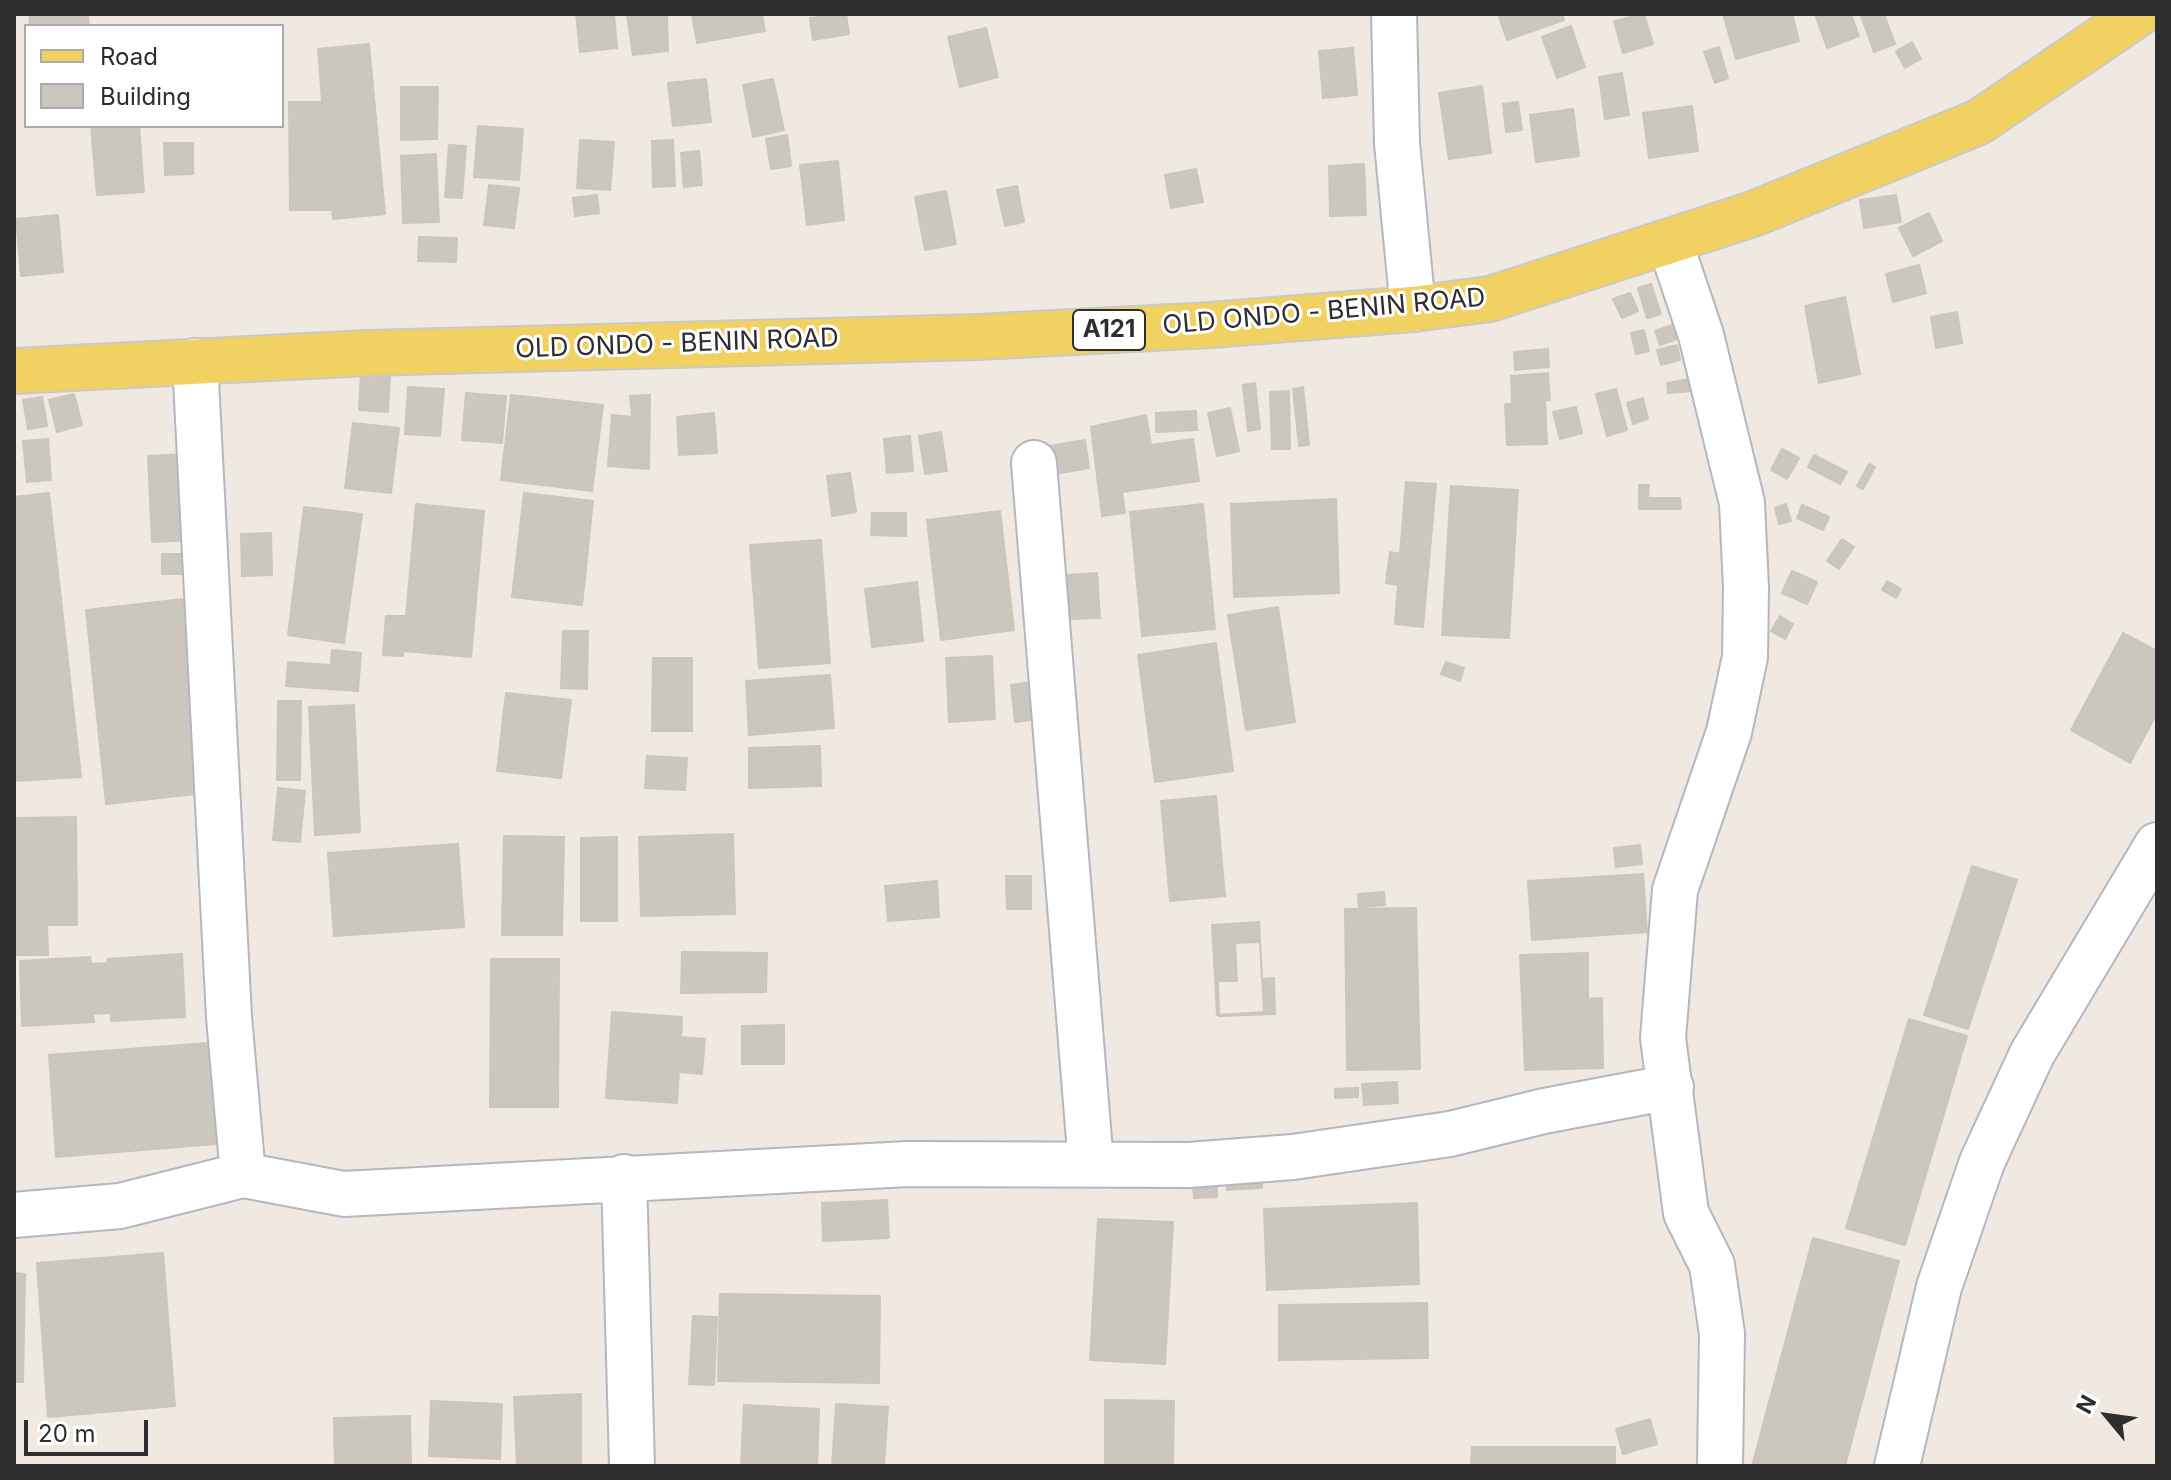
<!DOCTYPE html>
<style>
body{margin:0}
#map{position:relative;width:2171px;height:1480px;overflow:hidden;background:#efe9e1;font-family:Inter,sans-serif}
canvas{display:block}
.frame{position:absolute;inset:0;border:16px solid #2e2e2e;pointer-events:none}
.legend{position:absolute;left:24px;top:24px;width:260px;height:104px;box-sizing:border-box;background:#fff;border:2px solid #ababab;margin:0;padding:10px 14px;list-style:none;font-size:24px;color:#2e2e2e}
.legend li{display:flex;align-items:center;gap:16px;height:40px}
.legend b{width:40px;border:2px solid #ababab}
.north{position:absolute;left:2067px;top:1376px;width:80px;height:80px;-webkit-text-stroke:6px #fff;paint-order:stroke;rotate:299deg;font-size:22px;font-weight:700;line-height:32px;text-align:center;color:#2e2e2e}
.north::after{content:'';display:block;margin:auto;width:28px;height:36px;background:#2e2e2e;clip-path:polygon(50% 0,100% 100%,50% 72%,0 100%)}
.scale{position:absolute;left:24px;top:1420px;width:124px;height:36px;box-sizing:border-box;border:4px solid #2e2e2e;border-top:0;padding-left:10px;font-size:24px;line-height:28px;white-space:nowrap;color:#2e2e2e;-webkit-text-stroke:6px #fff;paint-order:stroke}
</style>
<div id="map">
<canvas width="2171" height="1480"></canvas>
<div class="frame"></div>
<ul class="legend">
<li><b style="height:10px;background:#f2d163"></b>Road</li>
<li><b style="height:22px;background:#cbc7bf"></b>Building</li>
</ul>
<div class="north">N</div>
<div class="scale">20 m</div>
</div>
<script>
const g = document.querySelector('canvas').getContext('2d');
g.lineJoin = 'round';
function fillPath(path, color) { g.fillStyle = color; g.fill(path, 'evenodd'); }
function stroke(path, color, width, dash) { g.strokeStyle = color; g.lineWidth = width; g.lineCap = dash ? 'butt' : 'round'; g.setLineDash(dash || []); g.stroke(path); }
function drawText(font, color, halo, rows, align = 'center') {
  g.font = font + ' Inter,sans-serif'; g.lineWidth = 6; g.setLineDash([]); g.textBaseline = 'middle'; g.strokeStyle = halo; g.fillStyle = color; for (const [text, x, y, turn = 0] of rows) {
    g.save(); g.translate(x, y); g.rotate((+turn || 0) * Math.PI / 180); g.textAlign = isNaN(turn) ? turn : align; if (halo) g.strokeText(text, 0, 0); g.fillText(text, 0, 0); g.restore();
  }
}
const building = new Path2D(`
 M29,14H88L89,26H30Z
 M576,14H614L617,48L580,52Z
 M627,14L667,16L668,51L633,55Z
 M692,14H762L765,31L697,43Z
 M846,14L849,34L813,40L810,18Z
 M1498,14H1562L1564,20L1507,40Z
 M1644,14L1653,44L1623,53L1614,21Z
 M1723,14H1792L1799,41L1736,59Z
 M1815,14H1851L1859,36L1827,48Z
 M1884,14L1895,44L1874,52L1861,16Z
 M1571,26L1585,67L1557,78L1542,37Z
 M986,28L998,77L960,87L948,37Z
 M1912,42L1921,59L1905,68L1896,51Z
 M369,44L385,214L333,219L332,210H290L289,102H322L318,49Z
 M1719,47L1728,78L1715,83L1704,52Z
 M1353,48L1357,95L1323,98L1319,51Z
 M1622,73L1629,115L1605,119L1599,77Z
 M706,79L711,122L673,126L668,83Z
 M773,79L784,130L753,137L743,85Z
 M1482,86L1491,153L1449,159L1439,93Z
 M401,87H438L437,139L401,140Z
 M1518,102L1522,130L1506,132L1503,104Z
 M1692,106L1698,151L1649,158L1643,113Z
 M1573,109L1579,156L1536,162L1530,115Z
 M91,126H139L144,192L97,195Z
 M478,126L523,129L519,180L474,177Z
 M787,135L791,166L771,169L766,139Z
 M580,140L614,142L610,190L577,188Z
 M673,140L675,186L653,187L652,141Z
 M164,143H193V174L165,175Z
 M449,145L466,146L462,198L445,197Z
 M699,151L702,185L684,187L681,153Z
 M436,154L439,222L403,223L401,156Z
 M838,161L844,220L807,225L800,165Z
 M1364,164L1366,215L1330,216L1329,166Z
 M1196,169L1203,202L1171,208L1165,175Z
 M489,185L519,188L514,228L484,225Z
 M1017,186L1024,222L1005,226L997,190Z
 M946,191L956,244L925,250L915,197Z
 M597,195L599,213L575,216L573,198Z
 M1896,195L1901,222L1864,228L1860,200Z
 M1929,213L1942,241L1913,256L1899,228Z
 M58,215L63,272L21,276L16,219Z
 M419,237L457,238L456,262L418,261Z
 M1919,265L1926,293L1893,302L1886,274Z
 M1651,284L1661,314L1647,318L1638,288Z
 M1630,293L1638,311L1622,318L1613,299Z
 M1845,297L1860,374L1819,383L1805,306Z
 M1957,312L1962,343L1936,348L1931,317Z
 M1675,324L1680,338L1660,345L1655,331Z
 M1644,330L1649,351L1636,354L1631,333Z
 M1677,345L1680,360L1661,365L1657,350Z
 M1548,349L1549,367L1515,370L1514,352Z
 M361,373L390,375L388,412L359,410Z
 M1548,373L1550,400L1512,402L1511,376Z
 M1690,379L1692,391L1668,393L1667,383Z
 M1255,383L1260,429L1248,431L1243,385Z
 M408,387L444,389L440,436L405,434Z
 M1303,387L1309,445L1299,446L1293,389Z
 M1616,389L1627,430L1607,436L1596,394Z
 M1289,391L1290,449H1272L1270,392Z
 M466,393L506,396L502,443L462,440Z
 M74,394L82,425L57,432L49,400Z
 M511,395L603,405L592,491L501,480Z
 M650,395L649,469L608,466L612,415L632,417L630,396Z
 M42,397L47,426L28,429L23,400Z
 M1643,398L1648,419L1633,424L1627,403Z
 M1545,402L1547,444L1507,445L1505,404Z
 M1576,407L1582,433L1560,439L1553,412Z
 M1230,408L1239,451L1217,456L1208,413Z
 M1196,411L1197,430L1156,432V413Z
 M714,413L717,453L679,455L677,417Z
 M1146,415L1151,445L1193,439L1199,481L1122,492L1125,513L1102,516L1091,427Z
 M353,423L399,428L391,493L345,488Z
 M941,432L947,471L925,474L919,436Z
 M910,436L913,471L887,473L884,439Z
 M48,439L51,480L27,482L23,441Z
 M1085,440L1089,468L1055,474L1050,446Z
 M1782,449L1799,458L1787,479L1771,470Z
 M188,454L192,540L152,542L148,456Z
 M1814,455L1847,472L1840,484L1808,467Z
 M1869,464L1875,467L1863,489L1857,486Z
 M850,473L856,512L832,516L827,476Z
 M1406,482L1436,484L1423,627L1395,624L1398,585L1386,583L1390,552L1400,554Z
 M1639,485H1649L1648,498H1680L1681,509H1639Z
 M1451,486L1518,490L1509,638L1442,635Z
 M49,493L81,777L14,781V497Z
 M524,493L593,501L582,605L512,597Z
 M1336,499L1339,593L1234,597L1231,504Z
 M416,504L484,511L471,657L403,651Z
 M1203,504L1215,629L1142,636L1130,512Z
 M1786,504L1791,521L1779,524L1775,508Z
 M1802,505L1829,517L1823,530L1797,518Z
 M304,507L362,514L344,643L288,635Z
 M1000,511L1014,630L941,640L927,520Z
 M872,513H906V536L871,535Z
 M271,533L272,575L242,576L241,534Z
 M1842,539L1854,547L1839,569L1827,561Z
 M821,540L830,663L759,668L750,545Z
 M162,554H191V574H162Z
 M1792,571L1817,582L1807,604L1782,593Z
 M1097,573L1100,618L1070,619L1068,575Z
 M1887,581L1901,589L1896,598L1882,590Z
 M917,582L923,641L872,647L865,589Z
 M184,599L204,793L106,804L86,610Z
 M1278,607L1295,722L1246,730L1228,615Z
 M386,616H405L403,656L383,655Z
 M1780,616L1793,624L1785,639L1771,631Z
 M563,631H588L587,689L561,688Z
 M2123,633L2157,651V713L2130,763L2071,730Z
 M1216,643L1233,771L1155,782L1138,655Z
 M332,650L361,653L358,691L286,686L288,662L331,665Z
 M992,656L995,719L949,722L946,658Z
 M653,658H692V731H652Z
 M1446,662L1464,668L1460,681L1441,674Z
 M830,675L834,728L749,735L746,681Z
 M1033,682L1037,719L1015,722L1011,685Z
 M506,693L571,700L561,778L497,771Z
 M278,701H301L300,780H277Z
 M354,705L360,832L315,835L309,707Z
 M820,746L821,786L749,788V748Z
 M647,756L687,758L685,790L645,788Z
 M278,788L305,791L300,842L273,840Z
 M1216,796L1225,896L1170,901L1161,801Z
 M76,817L77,925H47L48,955H14V818Z
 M733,834L735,914L641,916L639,837Z
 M504,836L564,837L562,935H502Z
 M617,837V921H581V838Z
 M458,844L464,927L334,936L328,853Z
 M1640,845L1642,864L1616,867L1614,848Z
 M1972,866L2017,880L1968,1029L1924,1015Z
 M1643,874L1647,932L1532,940L1528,881Z
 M1006,876H1031V909H1007Z
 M937,881L939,917L888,921L885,886Z
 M1384,892L1385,905L1359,907L1358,894Z
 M1416,908L1420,1069L1347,1070L1345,909Z
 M1259,922L1264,1012L1217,1015L1212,925Z
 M1260,942L1262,979L1274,978L1275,1014L1219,1016L1218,981H1237L1235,943Z
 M682,952L767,953L766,992L681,993Z
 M1588,953V999L1602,998L1603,1068L1525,1070L1520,955Z
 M182,954L185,1017L111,1021V1013L93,1014L94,1022L22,1026L20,961L90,957L91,964L108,963V959Z
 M491,959H559L558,1107H490Z
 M612,1012L682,1017L681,1037L705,1039L702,1074L679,1072L677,1103L606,1098Z
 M1909,1019L1967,1036L1905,1245L1846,1228Z
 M784,1025V1064H742V1026Z
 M208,1043L216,1144L56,1157L49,1055Z
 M1397,1082L1398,1103L1364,1105L1362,1084Z
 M1358,1088V1097L1335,1098V1089Z
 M1262,1177V1188L1227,1190V1179Z
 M1217,1183V1197L1194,1198L1193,1184Z
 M887,1200L889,1238L823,1241L822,1203Z
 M1417,1203L1419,1284L1267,1290L1264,1209Z
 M1098,1219L1173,1222L1165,1364L1090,1360Z
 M1813,1238L1899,1261L1845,1466H1752Z
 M163,1253L175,1406L48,1417L37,1263Z
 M14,1273L25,1274L23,1382H14Z
 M720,1294L880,1296L879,1383L718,1381Z
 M1427,1303L1428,1358L1279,1360V1305Z
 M693,1316L717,1317L714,1385L689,1384Z
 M581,1394V1466H517L514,1397Z
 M1105,1400L1174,1401L1173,1466H1105Z
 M431,1401L502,1404L500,1459L429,1456Z
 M836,1404L888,1407L884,1466H832Z
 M744,1405L819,1409L817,1466H741Z
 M410,1416L411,1466H335L334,1418Z
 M1650,1419L1657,1444L1623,1454L1616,1429Z
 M1472,1447H1615V1466H1471Z`);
fillPath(building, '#cbc7bf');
stroke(building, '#cbc5ba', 2);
const minor = new Path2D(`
 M1394,14L1397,143L1413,309
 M1670,243L1701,335L1742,503L1746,588L1745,657L1729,732L1675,890L1663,1038L1686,1213L1712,1265L1722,1334L1720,1466
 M195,361L229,1017L243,1175
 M1034,463L1091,1164
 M624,1177L632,1466
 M14,1215L120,1206L243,1175L344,1194L908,1164L1189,1165L1293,1157L1450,1134L1544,1111L1671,1087
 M1897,1466L1939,1287L1982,1162L2032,1054L2157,845`);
const primary = new Path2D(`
 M14,371L367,353L978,337L1211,325L1413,309L1490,299L1753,214L1979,122L2138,14`);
stroke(minor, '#b4b7c1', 48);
stroke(primary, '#c9c9c9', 48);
stroke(minor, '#fff', 44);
stroke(primary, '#f2d163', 44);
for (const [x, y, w] of [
 [1109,330,72]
]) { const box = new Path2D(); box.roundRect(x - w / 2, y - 20, w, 40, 6); g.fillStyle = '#fff'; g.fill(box); stroke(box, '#2e2e2e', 2); }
drawText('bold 24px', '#2e2e2e', null, [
 ["A121",1109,330]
]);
drawText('26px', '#2e2e2e', '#fff', [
 ["OLD ONDO - BENIN ROAD",1324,312,-5],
 ["OLD ONDO - BENIN ROAD",677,344,-2]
]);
</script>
